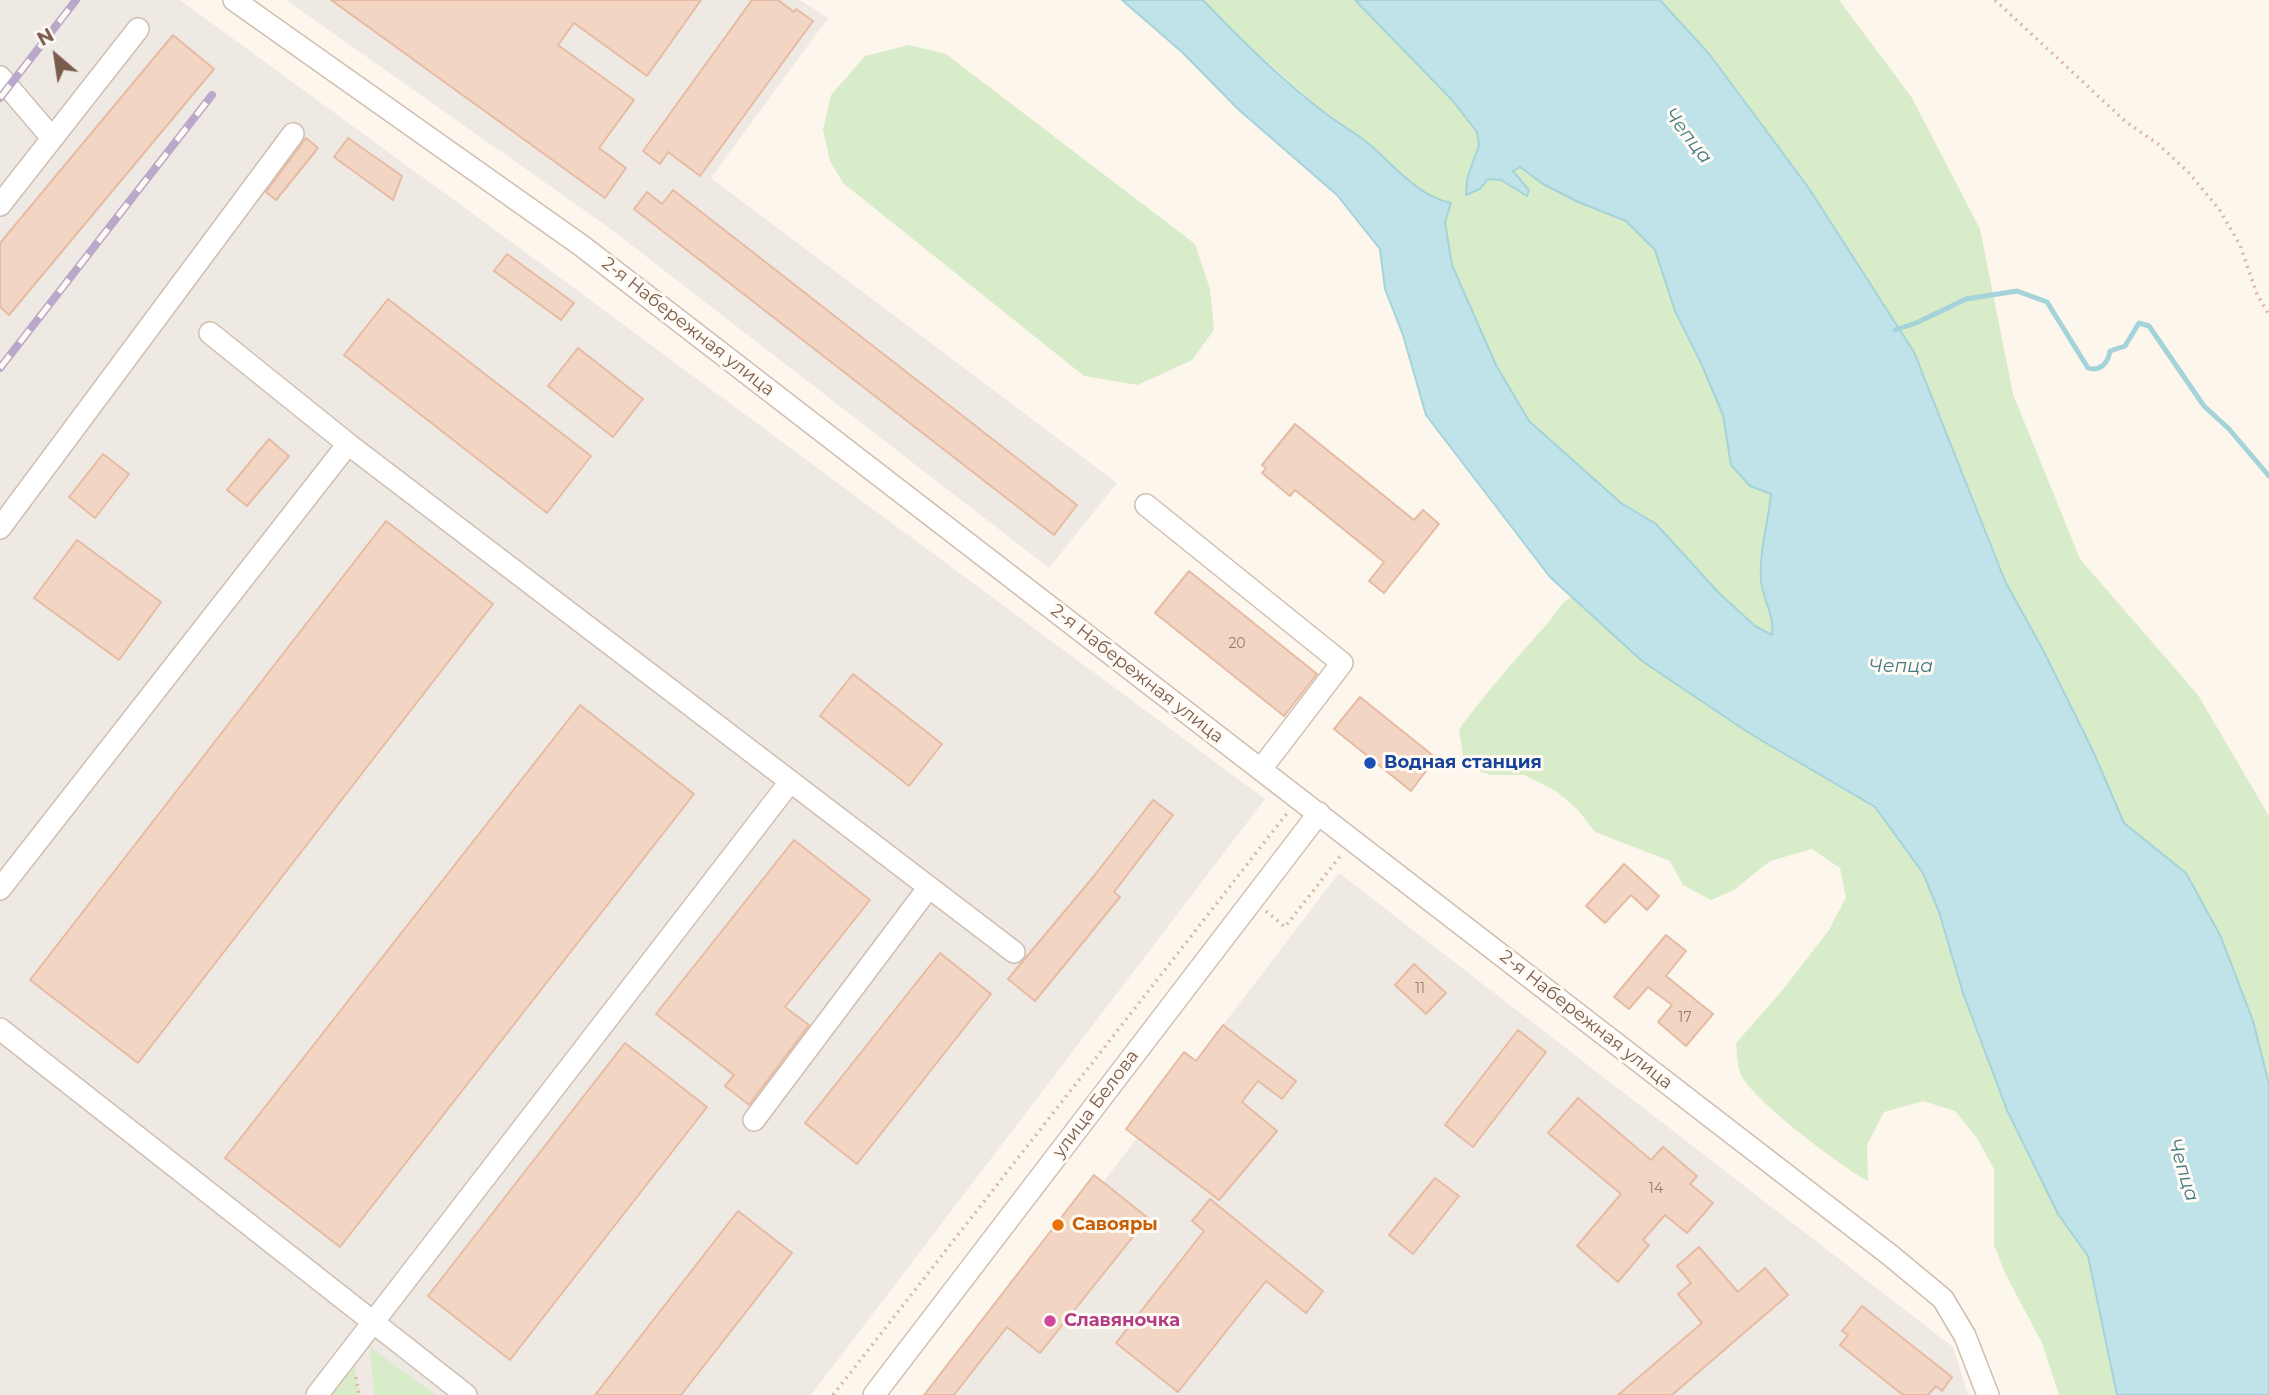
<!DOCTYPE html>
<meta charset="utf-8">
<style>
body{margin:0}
#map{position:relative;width:2269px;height:1395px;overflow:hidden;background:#fdf6ec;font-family:Montserrat,sans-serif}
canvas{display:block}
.north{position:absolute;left:21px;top:21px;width:70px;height:70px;-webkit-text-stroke:5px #fffaf3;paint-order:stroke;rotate:331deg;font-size:19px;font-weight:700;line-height:28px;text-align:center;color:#7a5c4d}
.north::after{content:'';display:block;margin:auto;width:24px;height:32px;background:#7a5c4d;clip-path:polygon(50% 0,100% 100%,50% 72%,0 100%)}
</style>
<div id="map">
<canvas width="2269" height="1395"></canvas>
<div class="north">N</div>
</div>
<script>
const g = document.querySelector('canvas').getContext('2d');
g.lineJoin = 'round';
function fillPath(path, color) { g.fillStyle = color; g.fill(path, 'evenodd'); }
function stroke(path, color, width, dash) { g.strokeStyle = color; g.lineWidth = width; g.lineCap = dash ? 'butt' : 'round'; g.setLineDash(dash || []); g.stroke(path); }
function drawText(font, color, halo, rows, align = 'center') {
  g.font = font + ' Montserrat,sans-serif'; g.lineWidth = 6; g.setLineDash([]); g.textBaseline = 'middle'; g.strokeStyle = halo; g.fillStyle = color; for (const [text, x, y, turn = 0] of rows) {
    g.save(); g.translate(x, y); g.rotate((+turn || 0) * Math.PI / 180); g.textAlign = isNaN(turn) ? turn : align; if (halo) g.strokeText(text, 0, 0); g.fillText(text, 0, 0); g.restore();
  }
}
fillPath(new Path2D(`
 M0,0H180L532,257L1265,799L811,1395H0Z
 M286,0H800L828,18L711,178L1117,483L1049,568L608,227Z
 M1339,873L1953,1347L1968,1395H941Z`), '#efe9e4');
fillPath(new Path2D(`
 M1203,0H1355L1452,100L1477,132L1479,145L1467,179L1480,189L1488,179L1501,180L1529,189L1513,170L1520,167L1543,184L1578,202L1626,221L1655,250L1675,311L1701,363L1723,415L1731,465L1750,486L1771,494L1761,583L1773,624V635L1755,626L1719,593L1656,524L1621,503L1529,421L1496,365L1452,265L1440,200L1413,186L1368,143L1325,113L1230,29Z
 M1660,0H1839L1912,98L1980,229L2013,394L2080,559L2198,695L2269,816V1084L2253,1021L2221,937L2186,873L2124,823L2093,751L2042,648L2005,581L1914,352L1808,187L1711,55Z
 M909,45L946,54L1195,244L1210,289L1214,330L1192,360L1138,385L1084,376L843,183L830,161L823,130L831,95L865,56Z
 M1572,597L1642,661L1749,733L1875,807L1923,873L1939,912L1963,993L2007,1110L2058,1214L2088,1256L2117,1395H2059L2042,1343L2006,1275L1994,1245V1169L1977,1138L1955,1111L1923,1101L1884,1112L1867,1145L1868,1181C1841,1167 1753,1100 1741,1075C1737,1066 1737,1052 1736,1043L1781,992L1829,930L1846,897L1840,868L1812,849L1770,861L1734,890L1711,900L1683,885L1670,861L1595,832L1578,810L1556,791L1524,775H1491L1469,768L1463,757L1459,729C1487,692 1516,658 1547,624C1556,614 1560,602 1572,597Z
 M370,1347L436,1395H374Z
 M352,1356L359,1395H321Z`), '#d8ecc9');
const water = new Path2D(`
 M1122,0H1203C1241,40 1282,80 1325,113C1339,124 1356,133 1369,144C1395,166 1416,195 1451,203L1445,222L1452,265L1496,365L1529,421L1621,503L1656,524L1719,593L1755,626L1772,635C1775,616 1763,600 1761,581C1759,552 1768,523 1771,494L1750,486L1731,465L1723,415L1701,363L1675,311L1655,250L1626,221L1578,202L1543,184L1520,167L1513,171L1529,190L1527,196L1501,180L1488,179L1480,189L1466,195L1467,179L1479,145L1477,132L1452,100L1355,0H1660L1710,55L1808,187L1914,352L2005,581L2042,648L2093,751L2124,823L2186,873L2221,937L2253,1021L2269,1084V1395H2117L2088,1256L2058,1214L2007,1110L1963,993L1939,912L1923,873L1875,807L1749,733L1642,661L1550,577L1426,415L1403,335L1385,289L1380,249L1337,195L1238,109L1182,52Z`);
fillPath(water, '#bfe3e8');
stroke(water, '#a5d3da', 2);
stroke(new Path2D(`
 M1895,330L1916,323L1966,299L2017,291L2047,302L2088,368C2100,372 2108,363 2110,351L2125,346L2139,323L2149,326L2204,406L2229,429L2269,476`), '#a5d3da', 5);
const building = new Path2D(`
 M331,0H701L647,76L574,23L558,45L634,100L599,148L626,168L605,198Z
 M752,0H778L794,12L796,9L813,21L700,176L668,152L660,164L643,151Z
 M173,35L214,69L9,315L0,307V243Z
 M306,138L318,148L276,200L266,192Z
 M348,138L402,176L393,200L334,157Z
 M673,190L1077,505L1054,535L634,209L647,192L662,204Z
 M507,254L574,303L561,320L494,271Z
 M388,299L591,456L547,513L344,355Z
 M578,348L643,399L613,437L548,386Z
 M1295,424L1414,520L1423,510L1439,524L1384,593L1369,581L1384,562L1295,490L1290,496L1262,473L1266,468L1262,465Z
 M269,439L289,456L247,506L227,490Z
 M103,454L129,474L95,518L69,497Z
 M386,521L493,604L138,1063L30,980Z
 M77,540L161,602L119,660L34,598Z
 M1189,571L1317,674L1284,716L1155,613Z
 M853,674L942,744L909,786L820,716Z
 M1360,697L1436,758L1411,791L1334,729Z
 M580,705L694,794L340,1247L225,1158Z
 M1153,800L1173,815L1114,892L1120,897L1035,1001L1008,979L1094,876Z
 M794,840L870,900L785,1007L809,1025L749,1105L725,1086L734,1075L656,1014Z
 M1624,864L1659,896L1647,910L1631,895L1605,923L1586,906Z
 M1666,935L1686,951L1666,976L1713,1014L1686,1046L1658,1022L1672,1005L1648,987L1629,1009L1614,997Z
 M940,953L991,994L857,1164L805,1123Z
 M1414,964L1446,993L1426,1014L1395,985Z
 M1223,1025L1296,1081L1282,1099L1258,1081L1242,1102L1277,1131L1219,1200L1126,1129L1184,1052L1196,1061Z
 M1518,1030L1546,1052L1473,1147L1445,1125Z
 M625,1043L707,1107L510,1360L428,1296Z
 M1578,1098L1651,1160L1663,1147L1697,1176L1690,1184L1713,1203L1687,1233L1665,1215L1643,1240L1649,1245L1618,1282L1577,1246L1621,1194L1548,1133Z
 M1094,1175L1148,1218L1040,1353L1007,1327L954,1395H924Z
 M1435,1178L1459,1196L1413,1254L1389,1235Z
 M1210,1199L1323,1291L1306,1313L1266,1281L1178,1392L1116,1343L1204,1231L1192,1221Z
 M738,1211L792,1253L681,1395H595Z
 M1699,1247L1738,1292L1765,1268L1788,1295L1672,1395H1618L1702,1323L1678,1294L1691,1283L1677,1266Z
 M1862,1306L1952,1377L1942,1391L1936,1386L1928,1395H1903L1840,1345L1848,1335L1842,1331Z`);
fillPath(building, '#f3d5c3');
stroke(building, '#e6bba3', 2);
const minor = new Path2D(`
 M234,0L582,246L1890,1255L1943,1299L1965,1336L1988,1395
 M0,77L52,138
 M0,205L138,29
 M210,333L348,444L1014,952
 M1146,505L1342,663L1261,769
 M0,528L293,134
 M0,889L348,444
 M0,1029L466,1395
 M754,1120L929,887
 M317,1395L790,782
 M874,1395L1319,813`);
stroke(minor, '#d1beb0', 24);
stroke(new Path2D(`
 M1995,0L2126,122L2158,144L2189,173L2219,209L2240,245L2257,294L2269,315
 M1266,911L1285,927L1341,855
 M356,1377L359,1395
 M833,1395L1288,812`), '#d9b8a5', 3.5, [2, 5]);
stroke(minor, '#fff', 21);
const rail = new Path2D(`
 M0,98L76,0
 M0,368L212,95`);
stroke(rail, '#b9a8c9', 8);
stroke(rail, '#fffaf3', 5, [16]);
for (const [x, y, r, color] of [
 [1370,763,7,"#1a4fb4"],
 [1058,1225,7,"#e8710a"],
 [1050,1321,7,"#d1479c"]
]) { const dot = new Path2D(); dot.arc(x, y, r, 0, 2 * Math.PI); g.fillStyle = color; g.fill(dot); stroke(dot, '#fffaf3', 2.5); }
drawText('14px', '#987a6a', null, [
 ["20",1237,644],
 ["11",1420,989],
 ["17",1685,1018],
 ["14",1656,1189]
]);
drawText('18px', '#7a5c4d', '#fffaf3', [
 ["2-я Набережная улица",688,327,38],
 ["2-я Набережная улица",1137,674,38],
 ["2-я Набережная улица",1586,1020,38],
 ["улица Белова",1096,1104,-53]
]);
drawText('bold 18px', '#164399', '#fffaf3', [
 ["Водная станция",1384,763]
], 'left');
drawText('bold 18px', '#c56008', '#fffaf3', [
 ["Савояры",1072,1225]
], 'left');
drawText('bold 18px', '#b23c85', '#fffaf3', [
 ["Славяночка",1064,1321]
], 'left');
drawText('italic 19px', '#437c86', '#fffaf3', [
 ["Чепца",1688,136,52],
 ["Чепца",1901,666],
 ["Чепца",2183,1170,73]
]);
</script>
